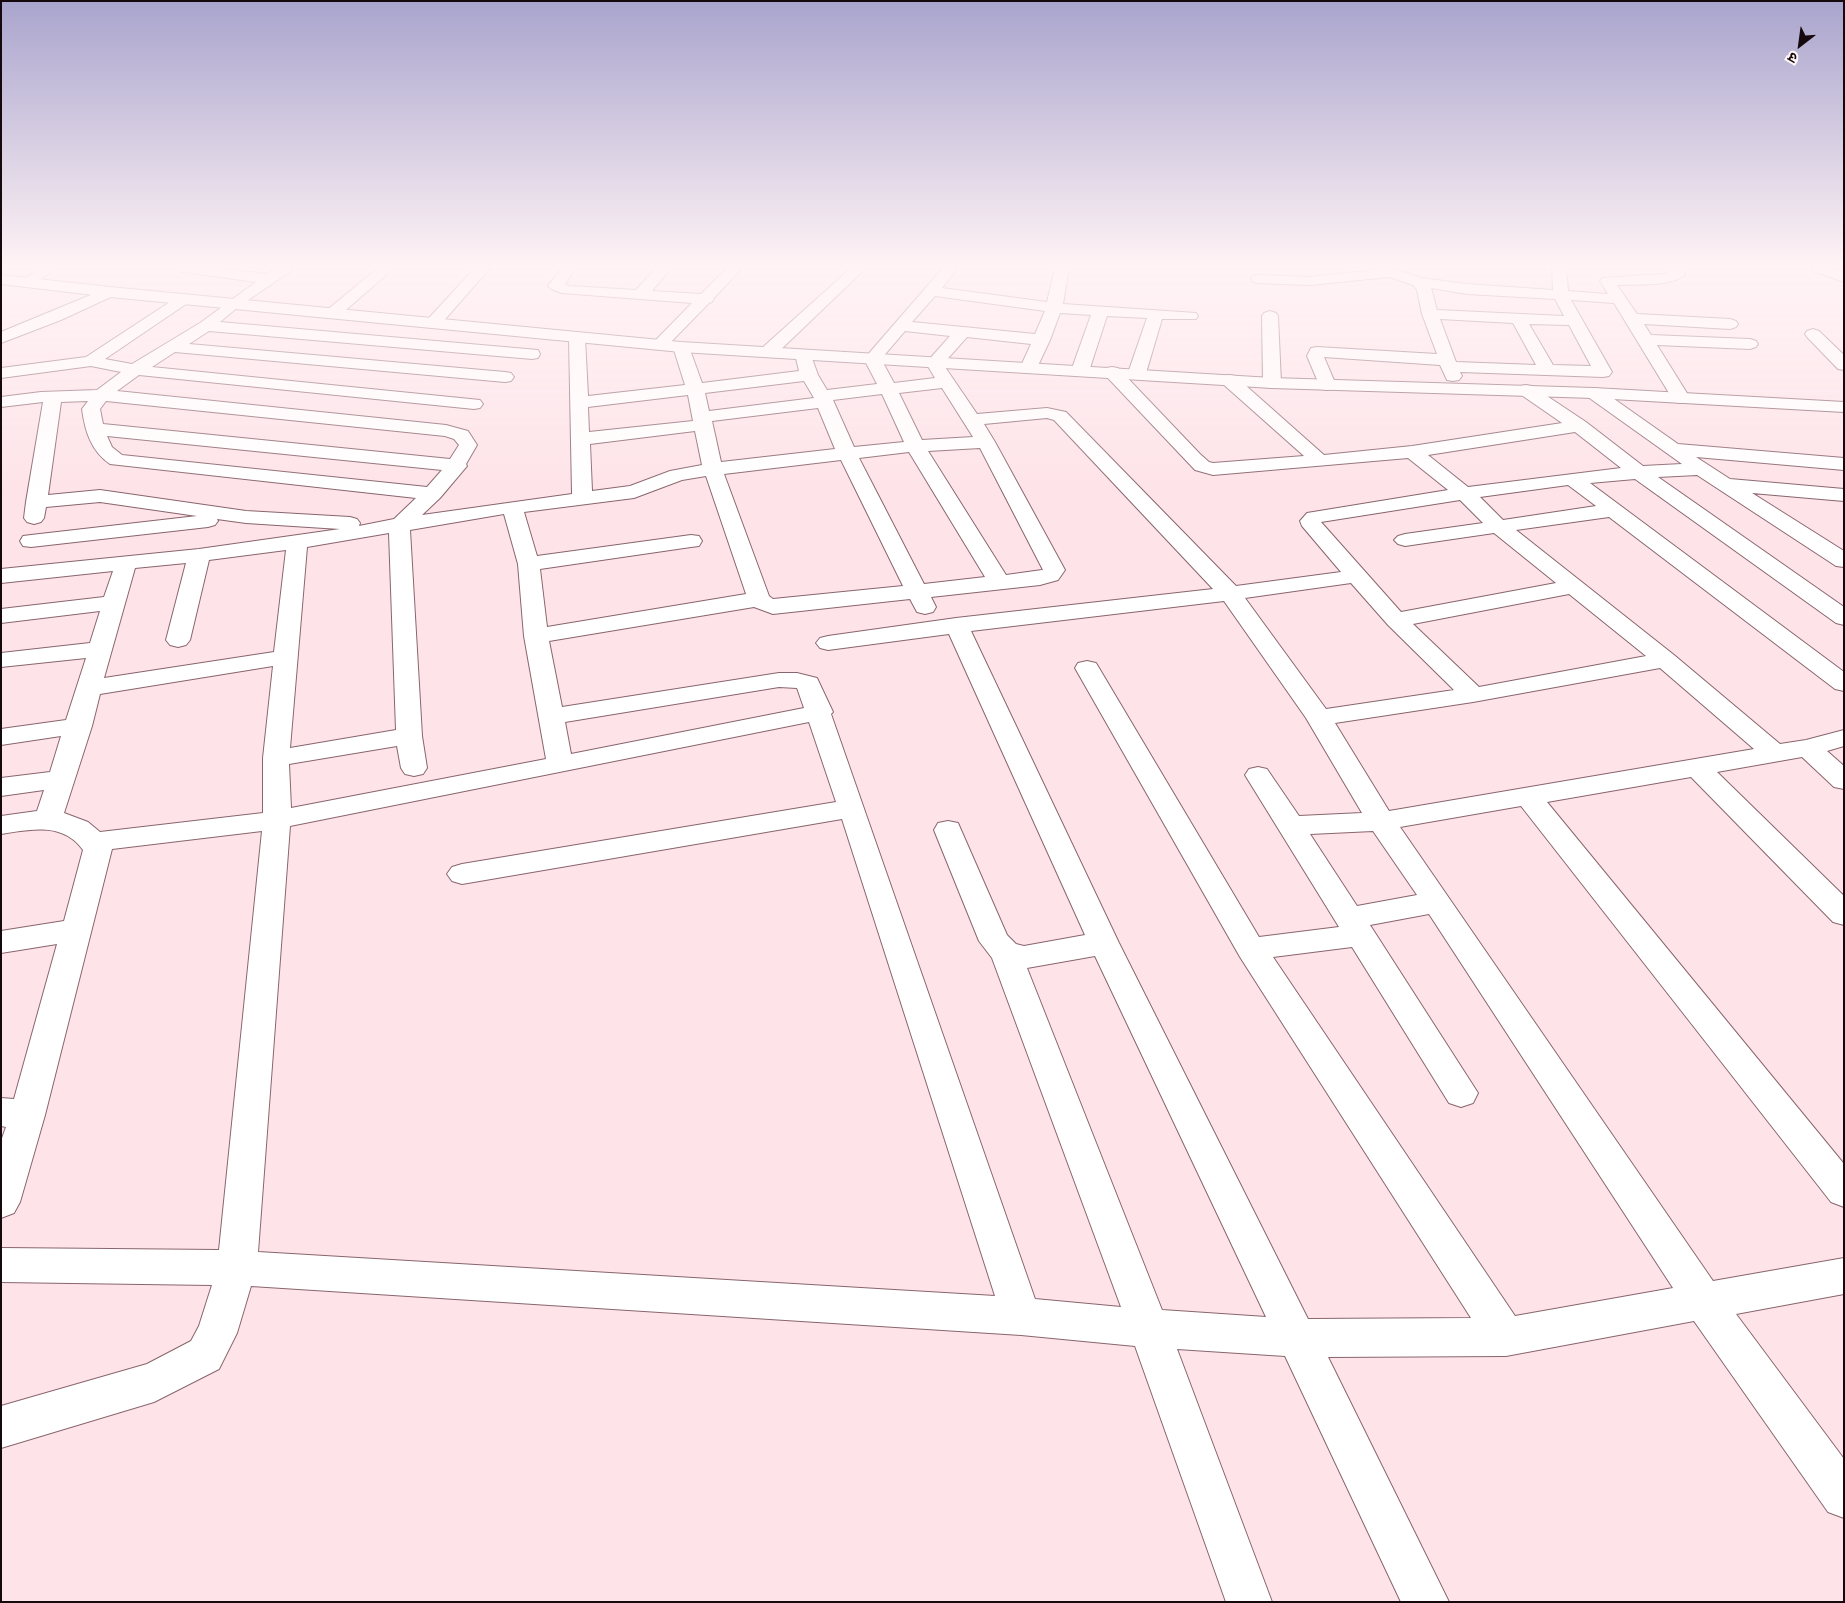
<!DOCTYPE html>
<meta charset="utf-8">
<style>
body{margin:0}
#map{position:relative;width:1845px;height:1603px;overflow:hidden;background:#fee4e9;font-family:Inter,"Noto Sans Devanagari",sans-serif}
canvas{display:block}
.frame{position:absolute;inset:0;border:2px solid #16090d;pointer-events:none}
.north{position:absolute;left:1775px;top:20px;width:50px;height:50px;-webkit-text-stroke:4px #fff6f8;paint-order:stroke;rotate:210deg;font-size:14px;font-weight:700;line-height:20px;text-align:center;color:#16090d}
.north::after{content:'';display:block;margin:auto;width:18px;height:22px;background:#16090d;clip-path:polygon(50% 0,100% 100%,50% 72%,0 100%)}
</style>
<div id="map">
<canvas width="1845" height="1603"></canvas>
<div class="frame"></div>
<div class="north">उ</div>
</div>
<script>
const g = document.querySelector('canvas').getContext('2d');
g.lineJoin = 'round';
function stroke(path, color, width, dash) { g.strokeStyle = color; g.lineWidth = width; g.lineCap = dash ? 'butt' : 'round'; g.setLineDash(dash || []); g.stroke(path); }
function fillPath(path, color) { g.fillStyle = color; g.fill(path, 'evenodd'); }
const minor = new Path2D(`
 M40,268H56L32,286H22L19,283Z
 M176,268H216L267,274L277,268H293L291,271L238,307L220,322L538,350L540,354L538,358L532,359L209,331L189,344L505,372L511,373L514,377L511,381L505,382L175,352L152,367L480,400L483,404L480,408L474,409L139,375L117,391L446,425L468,431L477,445L466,464L467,466L440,498L422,515L572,494L569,338L571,335H583L585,338L588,396L685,385L673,347L675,343H687L689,347L702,383L799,371L795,354L797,350H809L818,375L827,390L877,384L864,359L943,268H958L942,288L1047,302L1055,268H1069L1063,304L1196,313L1198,316L1196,319H1162L1146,373L1143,377L1137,378L1131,377L1128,373L1147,318L1107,316L1089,371L1086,375L1080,376L1074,375L1071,371L1091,315L1060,313L1050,340L1035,372H1023L1020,368L1031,344L967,337L943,364L977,414L1047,408L1066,412L1236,586L1341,572L1302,526L1300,521L1307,513L1448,490L1408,458L1213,475L1195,470L1106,376L1103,372L1106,368L1112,367L1118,368L1200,454L1209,462L1213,463L1304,456L1223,384L1220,380L1223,376L1229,375L1235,376L1324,455L1412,446L1562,423L1520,394L1517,390L1520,386L1526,385L1532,386L1586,422L1643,466L1682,464L1588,397L1585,393L1588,389L1594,388L1600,389L1678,444L1844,458V470L1696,457L1730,479L1844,489V501L1752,493L1844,551V567L1836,566L1697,475L1658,477L1844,607V625L1836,623L1635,479L1590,483L1844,672V691L1835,689L1609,517L1516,530L1674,655L1780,744L1806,740L1844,730V746L1827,751L1844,766V789L1834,787L1802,757L1717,772L1844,896V925L1833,922L1691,777L1547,802L1844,1164V1207L1831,1202L1521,806L1400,827L1713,1281L1844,1258V1294L1736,1314L1844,1459V1518L1828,1512L1694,1321L1506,1356L1328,1357L1449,1602H1401L1285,1356L1177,1349L1272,1602H1226L1135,1346L1021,1335L251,1286L237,1333L219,1369L154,1402L1,1448V1406L147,1364L191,1341L199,1326L212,1285L1,1282V1248L219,1250L262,831L112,849L45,1115L20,1202L14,1213L1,1218V1141L6,1127L1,1126V1098L14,1099L57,944L1,953V931L64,921L83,850C63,822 31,829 1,834V816L37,811L44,790L1,796V778L50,772L61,736L1,745V729L66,720L86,658L1,667V653L90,643L100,611L1,623V609L104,597L113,571L1,583V569L199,549L340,529L246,523L217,519L218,521L215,525L208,527L31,547L23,546L20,541L23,536L31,535L197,516L100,502L46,507L44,518L41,522L34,524L27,522L24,518L26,502L43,402L1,407V397L41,392L97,390L121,372L91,366L1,378V368L86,357L179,296H189L192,299L189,302L105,359L132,364L200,323L256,282L183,272L178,271ZM935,296L1045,311L1035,334L912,322ZM905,331L950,336L926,363L935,378L894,383L881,359ZM804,381L814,398L709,411L705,393ZM942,388L973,437L922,440L899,393ZM882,394L904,442L854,447L833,400ZM688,395L693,421L589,432L588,407ZM88,401L82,409C85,431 91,451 110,464L416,498L394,519L359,526L360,523L357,519L350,517L246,511L100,490L48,495L61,402ZM106,401L445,436L454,439L459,445L450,459L103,424L100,409ZM818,408L835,449L721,462L712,421ZM1047,418L1054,420L1213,589L956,618L828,636L820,638L816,643L820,648L828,650L949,634L1085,935L1024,946L1016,944L1007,935L958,823L948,821L938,823L934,830L979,941L992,958L1121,1307L1035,1299L831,714L833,712L817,678L797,673H779L562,707L549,641L754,607L773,614L910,599L917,612L925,614L933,612L936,607L931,597L1040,585L1058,580L1065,570L995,442L984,424ZM695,431L702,465L670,471L630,486L592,491L590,444ZM1575,432L1621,468L1468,487L1428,455ZM107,436L442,470L427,487L122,455L112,447ZM980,448L1043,570H1042L1006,575L928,451ZM909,452L985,577L924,584L859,458ZM841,460L903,586L773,599L769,596L724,474ZM706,476L746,594L547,627L540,569L691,547L699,546L702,541L699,536L691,535L537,556L524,512L634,498L682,480ZM1568,485L1596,506L1503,520L1480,497ZM1460,500L1483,523L1405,534L1398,536L1394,540L1398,544L1405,546L1494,533L1556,583L1401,612L1321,522ZM504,514L518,564L524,636L546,759L291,808L289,764L397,746L401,768L405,774L414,776L423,774L427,768L422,736L410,530ZM389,533L396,730L290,748L307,547ZM286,550L274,652L104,678L135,568L186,563L166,640L170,645L178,647L186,645L190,640L209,560ZM1351,583L1388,625L1454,690L1326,709L1245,598ZM1569,594L1646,656L1479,687L1413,624ZM1224,601L1306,718L1362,813L1299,816L1267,769L1258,767L1249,769L1245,775L1339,927L1259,937L1099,668L1096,663L1087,661L1078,663L1075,668L1240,957L1471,1318L1308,1319L1119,943L971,631ZM273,666L263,758V813L100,832L88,822L64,813L92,726L100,694ZM1660,668L1754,749L1389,811L1335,723L1473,702ZM779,687L797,688L804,708L571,754L565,722ZM809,722L836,802L462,864L452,867L447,874L452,881L462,884L842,819L995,1296L258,1252L290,826ZM1373,831L1417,895L1357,906L1310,834ZM1429,914L1673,1288L1515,1316L1273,957L1352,947L1449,1103L1461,1107L1473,1103L1478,1093L1370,925ZM1095,956L1266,1317L1162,1310L1027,968Z
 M378,268H394L339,316H327L325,313L327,310Z
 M475,268H490L440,325H428L426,322L428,319Z
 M562,268H576L565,284L569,286L636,290L656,268H671L652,291L701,294L727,268H742L714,298L712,302L709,303L666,347H654L652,344L692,303L562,293L551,289L548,286Z
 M851,268H866L774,356H762L760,352L762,348Z
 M1372,268H1392L1421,278L1467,284L1553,290L1552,268H1566L1568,291L1608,294L1600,281L1602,278L1664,274L1668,272L1665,268H1680L1685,274C1676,287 1633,284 1617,285L1637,314L1730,319L1736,321L1738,324L1736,327L1730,329L1644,324L1651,335L1750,339L1756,341L1758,344L1756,347L1750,349L1657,345L1690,398L1687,402L1681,403L1675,402L1672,398L1614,303L1571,300L1612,372L1609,376L1603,377L1460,372L1462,376L1459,380L1453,381L1447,380L1440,365L1324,357L1336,385L1333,389L1327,390L1321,389L1307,356L1311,348L1317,347L1437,354L1422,314L1417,290L1413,285L1389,277L1310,285L1258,283L1253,282L1251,279L1253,276L1258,275L1310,277L1373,270ZM1431,288L1467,294L1555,299L1564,316L1437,310ZM1440,319L1513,323L1536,365L1456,362ZM1529,324L1569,325L1591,366L1553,365Z
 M1811,268H1831L1844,273V282L1813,271Z
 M110,287L115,289L118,292L115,295L61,320L1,343V332Z
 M1270,311L1276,313L1278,316L1281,383L1278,387L1272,388L1266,387L1263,383L1262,316L1264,313Z
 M1813,329L1819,331L1844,355V370L1838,369L1807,337L1805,334L1807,331Z`);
const tertiary = new Path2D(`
 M1,275L110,287L681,342L1272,378L1594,388L1844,402V412L1594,398L1272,388L681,352L110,297L1,284Z`);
stroke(minor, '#89656d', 2);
stroke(tertiary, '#89656d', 2);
fillPath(minor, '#fff');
fillPath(tertiary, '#fff');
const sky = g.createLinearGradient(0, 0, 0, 492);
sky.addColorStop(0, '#a9a4cd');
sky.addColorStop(0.54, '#fff3f5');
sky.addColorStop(1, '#fff3f500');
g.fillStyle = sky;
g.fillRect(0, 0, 1845, 492);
</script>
